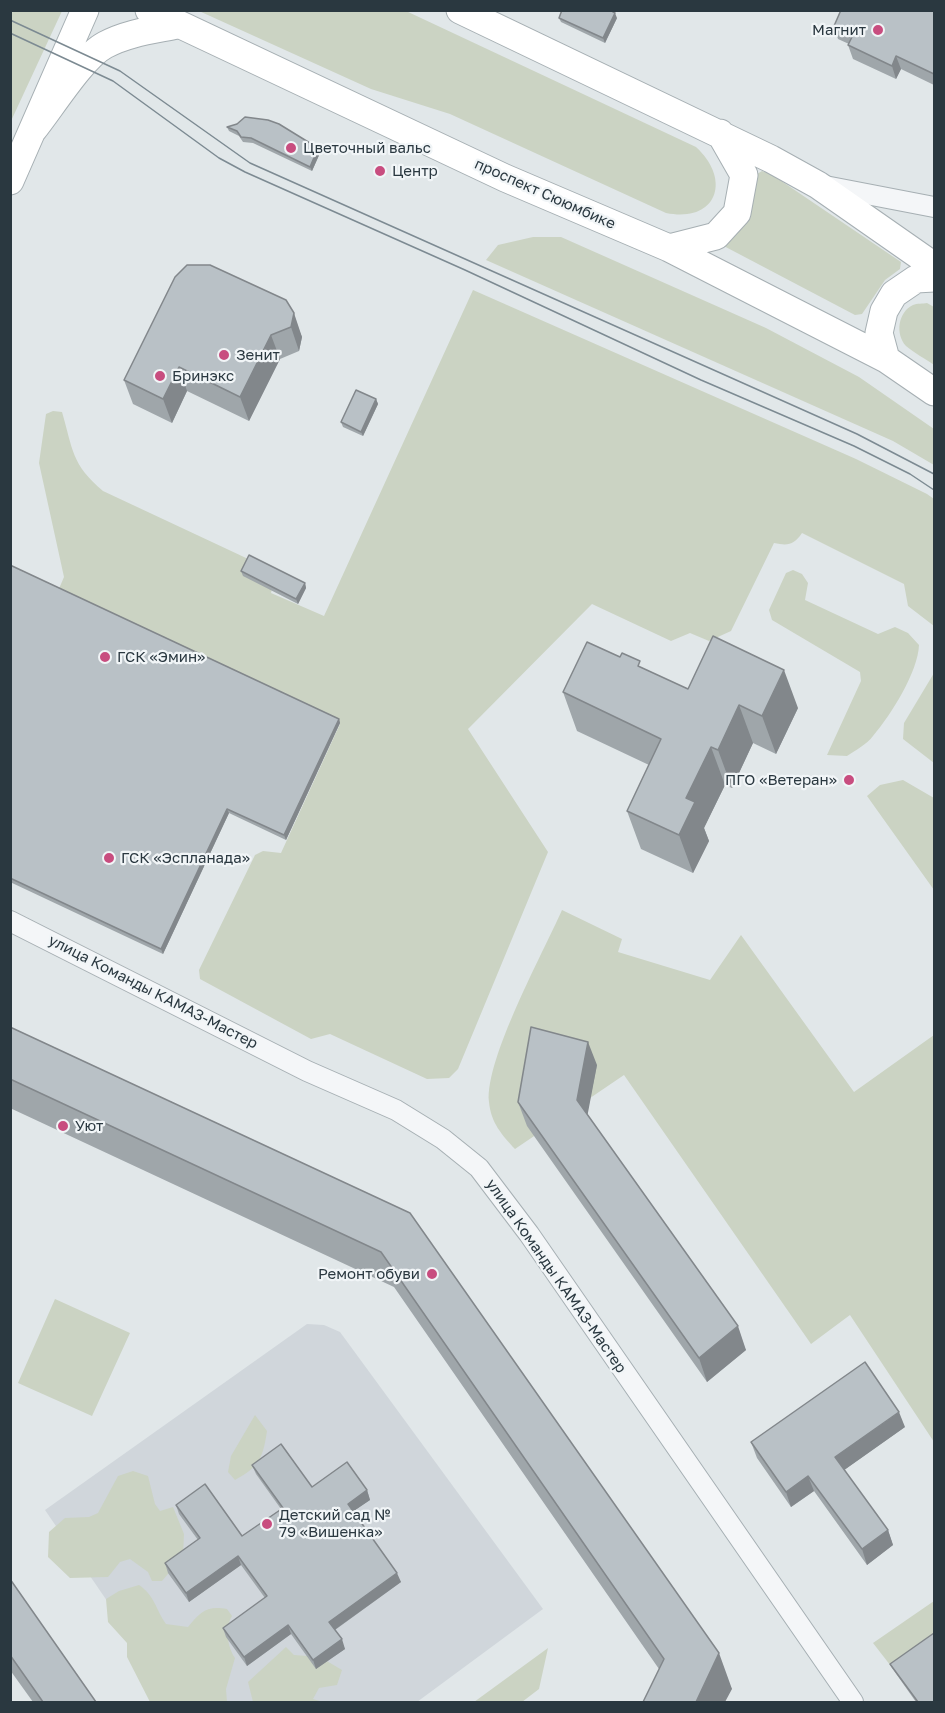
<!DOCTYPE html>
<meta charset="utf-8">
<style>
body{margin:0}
#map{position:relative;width:945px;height:1713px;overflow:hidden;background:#e1e7e9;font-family:"Golos Text",sans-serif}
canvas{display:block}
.frame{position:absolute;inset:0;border:12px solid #2a3840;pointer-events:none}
</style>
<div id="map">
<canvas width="945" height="1713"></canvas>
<div class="frame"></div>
</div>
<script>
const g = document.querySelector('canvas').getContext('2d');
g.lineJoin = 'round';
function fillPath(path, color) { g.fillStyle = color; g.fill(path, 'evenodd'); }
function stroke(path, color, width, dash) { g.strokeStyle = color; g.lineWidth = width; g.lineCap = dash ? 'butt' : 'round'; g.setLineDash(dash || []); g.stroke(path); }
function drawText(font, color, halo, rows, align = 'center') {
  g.font = font + ' "Golos Text",sans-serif'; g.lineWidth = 4.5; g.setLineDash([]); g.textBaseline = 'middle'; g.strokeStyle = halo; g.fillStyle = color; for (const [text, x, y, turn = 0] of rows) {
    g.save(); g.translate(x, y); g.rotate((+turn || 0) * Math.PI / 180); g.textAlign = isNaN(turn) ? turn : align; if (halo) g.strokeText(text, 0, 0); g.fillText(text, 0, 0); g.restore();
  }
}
fillPath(new Path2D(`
 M307,1324L324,1325L340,1332L543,1609L417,1702H176L45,1510Z`), '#d0d6db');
fillPath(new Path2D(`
 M13,11H62L11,121L10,16Z
 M199,11H406L696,147C732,180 717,223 666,213L450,114L371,89Z
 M762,171L771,174L901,262L900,269L885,280L862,314L855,315L720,244L752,197L757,174Z
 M533,237H561L766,328L859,377L934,429V465L893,441L486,260L498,245Z
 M473,290L856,459L927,494L934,499V626L908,606L904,584L802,533C794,545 788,546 774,543L731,631L709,641L690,633L671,641L592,604L468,729L548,852L458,1069L449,1078L427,1079L330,1034L311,1039L200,979L199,970L255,855L263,851L281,853L340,724L58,591L64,577L39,463L46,414L53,411L62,412C73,449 71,464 103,491L276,572L271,593L324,616Z
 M927,303L934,307V365C926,359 914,353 906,346C895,334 898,312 913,305C917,303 923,304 927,303Z
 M793,570L802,574L808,583L805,600L878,634L895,627L908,633L919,645C918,672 891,715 873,736C867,744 856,750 847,756L827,755L861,681L860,672L772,620L769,610L786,573Z
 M934,673V763L903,739L904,723Z
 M903,780L934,798V890L867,796L880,785Z
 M562,910L622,939L618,952L710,980L741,935L854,1092L934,1035V1442L850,1315L811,1344L624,1075L515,1149C502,1135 491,1123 489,1102C485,1059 543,953 562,910Z
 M55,1299L130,1333L92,1416L18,1383Z
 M255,1415L267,1431C263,1458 259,1467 235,1480L228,1472L231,1456Z
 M133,1471L148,1476L155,1504L160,1511L173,1507L184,1534L183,1556L162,1581H152L148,1572L130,1559L120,1562L108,1577L70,1578L48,1557L49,1532L65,1518L89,1517L98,1513L118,1476Z
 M139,1585C155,1596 155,1608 166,1624L188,1627C200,1612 207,1605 227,1609L232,1616C225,1627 227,1646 235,1658L226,1689L227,1702H150L127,1657V1643L108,1622L106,1599L119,1591Z
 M934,1601V1702L908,1688L873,1643Z
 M286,1647L294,1655L320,1657L342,1670L337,1685L319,1688L313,1699L323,1702H253L248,1682Z
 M548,1648L539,1689L522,1702H474Z`), '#cbd3c3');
const minor = new Path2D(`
 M825,186L934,207
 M10,921L307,1071L396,1110L443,1139L479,1168L529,1234L853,1702`);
const secondary = new Path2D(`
 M149,10L505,178L669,248L886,359L934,392
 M460,10L771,159L818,185L934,266
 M33,130C51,108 82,57 105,45C127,33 153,30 177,25
 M10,181L85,10
 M669,248L716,236L737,213L744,175L720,133
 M886,359L879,333L884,311L894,294L916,279L934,278`);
stroke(minor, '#a6afb3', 22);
stroke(secondary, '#a6afb3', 29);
stroke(minor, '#f4f6f8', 20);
stroke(secondary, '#fff', 27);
stroke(new Path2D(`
 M10,20L120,71L250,163L857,434L934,474
 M10,33L113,81L219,158L245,172L465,270L701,380L854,446L910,474L934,490`), '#7c8a92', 1.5);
fillPath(new Path2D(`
 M934,10V85L901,69L896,79L853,59L848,45L849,44L838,39L834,26Z
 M559,18H617L605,43L561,22Z
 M227,127L318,148L320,153L312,171L253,143L243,142L239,136L229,131Z
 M286,300L302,337L299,351L280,359L249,421L187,391L172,423L133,404L124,380Z
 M376,399L378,404L363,436L343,427L341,422Z
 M10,565L339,719L340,723L286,840L229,813L163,954L10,882Z
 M241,571L305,583L306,588L298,604L243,576Z
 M642,668L688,689L798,708L776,754L753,743L732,788L725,785L704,828L709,841L693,873L641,849L627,811L649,765L577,731L563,692Z
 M10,1027L410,1213L732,1689L659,1669L394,1287L10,1108Z
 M597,1065L587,1114L746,1350L707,1382L527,1126L518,1102Z
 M905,1427L844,1470L888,1530L893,1545L867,1565L814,1491L791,1507L757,1458L751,1442Z
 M252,1465L312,1487L367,1490L370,1500L353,1511L401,1582L335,1630L345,1649L316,1669L291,1634L247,1666L226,1637L223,1628L265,1598L241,1565L189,1602L168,1573L165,1563L198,1540L179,1514L176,1505L242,1536L281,1509L256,1474Z
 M10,1579L96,1702H33L10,1670Z
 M890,1664L934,1702H916L892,1668Z`), '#9fa6aa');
fillPath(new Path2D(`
 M615,13L617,18L605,43L603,38Z
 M896,56L901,69L896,79L892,66Z
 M318,148L320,153L312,171L310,167Z
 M294,313L302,337L299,351L291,327Z
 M271,335L280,359L249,421L240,397Z
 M179,367L187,391L172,423L163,399Z
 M376,399L378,404L363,436L361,432Z
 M305,583L306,588L298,604L296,599Z
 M784,670L798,708L776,754L762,716Z
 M739,705L753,743L732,788L718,750Z
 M339,719L340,723L286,840L284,835Z
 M711,747L725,785L704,828L709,841L693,873L679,835L686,798Z
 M227,809L229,813L163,954L161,949Z
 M588,1042L597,1065L586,1123L577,1100Z
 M738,1326L746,1350L707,1382L699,1358Z
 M899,1412L905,1427L840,1473L835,1457Z
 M808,1476L814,1491L791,1507L786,1492Z
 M367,1490L370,1500L351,1513L348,1504Z
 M888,1530L893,1545L867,1565L862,1549Z
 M238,1556L241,1565L189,1602L186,1593Z
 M397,1573L401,1582L333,1631L329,1622Z
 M288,1625L291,1634L247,1666L244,1657Z
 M342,1639L345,1649L316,1669L313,1660Z
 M719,1653L732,1689L725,1702H696Z`), '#82878b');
const building = new Path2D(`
 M562,10H610L615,13L603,38L559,18Z
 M841,10H934V74L896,56L892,66L848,45L853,35L834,26Z
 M245,117L268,120L279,124L318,148L310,167L251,138L241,137L237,131L227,127L237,124Z
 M187,265H210L286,300L294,313L291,327L271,335L240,397L179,367L163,399L124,380L175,277Z
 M356,390L376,399L361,432L341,422Z
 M249,555L305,583L296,599L241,571Z
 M10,565L339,719L284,835L227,809L161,949L10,878Z
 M713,636L784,670L762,716L739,705L718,750L711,747L686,798L695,802L679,835L627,811L661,739L563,692L587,642L620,657L622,653L640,661L638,666L688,689Z
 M10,1027L410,1213L719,1653L696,1702H643L664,1659L381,1252L10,1079Z
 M531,1027L588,1042L577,1100L738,1326L699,1358L518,1102Z
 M865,1362L899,1412L835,1457L888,1530L862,1549L808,1476L786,1492L751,1442Z
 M281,1444L312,1487L347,1462L367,1490L348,1504L397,1573L329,1622L342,1639L313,1660L288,1625L244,1657L223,1628L267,1596L238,1556L186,1593L165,1563L200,1538L176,1505L205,1484L242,1536L283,1508L252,1465Z
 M10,1579L96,1702H43L10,1655Z
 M934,1633V1702H918L890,1664Z`);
fillPath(building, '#b9c1c6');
stroke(building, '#82878b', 1.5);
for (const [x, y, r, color] of [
 [878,30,6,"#c84d7f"],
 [291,148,6,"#c84d7f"],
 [380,171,6,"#c84d7f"],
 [224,355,6,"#c84d7f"],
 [160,376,6,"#c84d7f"],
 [105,657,6,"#c84d7f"],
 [849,780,6,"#c84d7f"],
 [109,858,6,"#c84d7f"],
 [63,1126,6,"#c84d7f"],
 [432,1274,6,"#c84d7f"],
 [267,1524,6,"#c84d7f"]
]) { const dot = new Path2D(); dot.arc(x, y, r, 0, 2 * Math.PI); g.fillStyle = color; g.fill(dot); stroke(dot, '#f1f5f7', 2); }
drawText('15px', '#2a3840', '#f1f5f7', [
 ["Магнит",866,30,"right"],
 ["Цветочный вальс",303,148],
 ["Центр",392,171],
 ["Зенит",236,355],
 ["Бринэкс",172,376],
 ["ГСК «Эмин»",117,657],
 ["ПГО «Ветеран»",837,780,"right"],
 ["ГСК «Эспланада»",121,858],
 ["Уют",75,1126],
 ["Ремонт обуви",420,1274,"right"],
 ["Детский сад №",279,1515],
 ["79 «Вишенка»",279,1532]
], 'left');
drawText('15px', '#2a3840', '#f1f5f7', [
 ["проспект Сююмбике",545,194,24],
 ["улица Команды КАМАЗ-Мастер",153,992,27],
 ["улица Команды КАМАЗ-Мастер",556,1276,55]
]);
</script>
